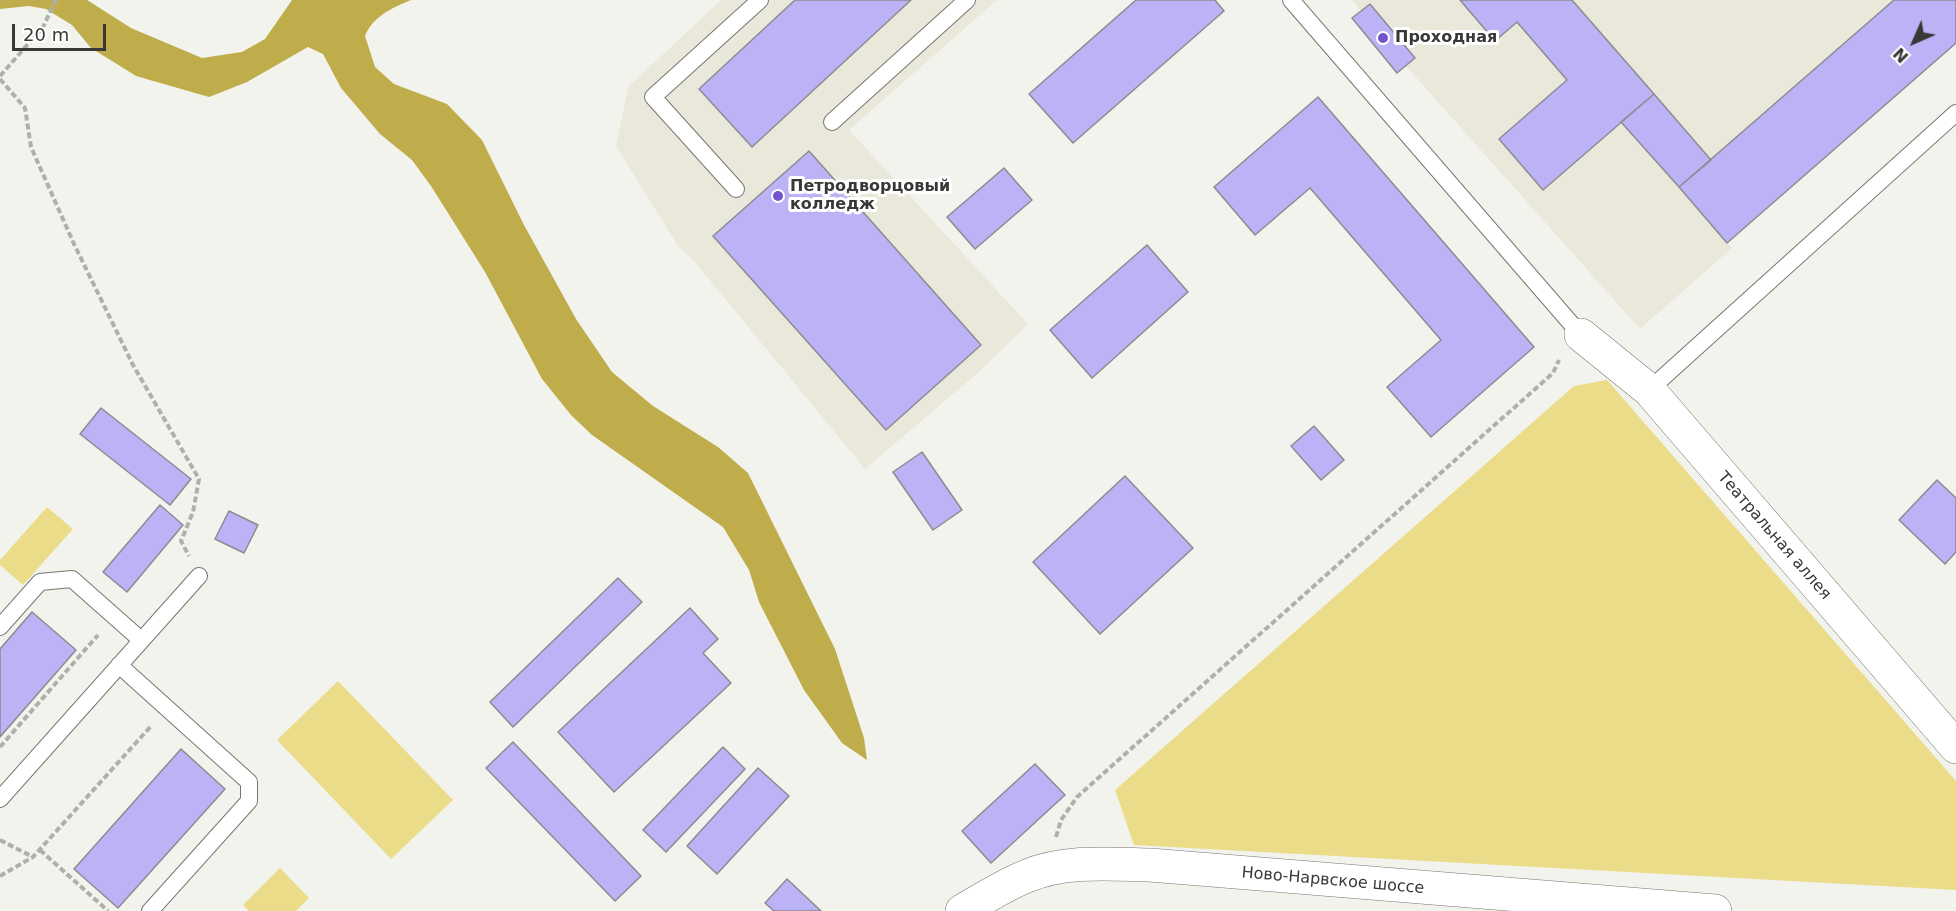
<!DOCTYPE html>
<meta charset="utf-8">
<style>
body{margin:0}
#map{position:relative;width:1956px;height:911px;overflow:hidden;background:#f3f3ed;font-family:"DejaVu Sans",sans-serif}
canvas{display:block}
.north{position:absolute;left:1884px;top:12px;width:60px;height:60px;-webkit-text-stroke:4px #fff;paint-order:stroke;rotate:225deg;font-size:16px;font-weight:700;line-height:24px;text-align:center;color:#383836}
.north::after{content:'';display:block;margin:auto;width:21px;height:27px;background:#383836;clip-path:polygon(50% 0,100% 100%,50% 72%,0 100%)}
.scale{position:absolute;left:12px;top:24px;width:94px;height:27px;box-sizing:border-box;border:3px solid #383836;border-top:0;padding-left:8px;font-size:18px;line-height:21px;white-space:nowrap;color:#383836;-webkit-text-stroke:4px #fff;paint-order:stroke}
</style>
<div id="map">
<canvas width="1956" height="911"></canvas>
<div class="north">N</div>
<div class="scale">20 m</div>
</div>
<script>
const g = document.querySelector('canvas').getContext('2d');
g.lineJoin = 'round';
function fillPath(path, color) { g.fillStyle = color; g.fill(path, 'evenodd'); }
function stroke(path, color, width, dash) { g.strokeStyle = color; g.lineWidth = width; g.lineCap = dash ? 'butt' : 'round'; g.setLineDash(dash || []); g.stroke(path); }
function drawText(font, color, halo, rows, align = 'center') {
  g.font = font + ' "DejaVu Sans",sans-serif'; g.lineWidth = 6; g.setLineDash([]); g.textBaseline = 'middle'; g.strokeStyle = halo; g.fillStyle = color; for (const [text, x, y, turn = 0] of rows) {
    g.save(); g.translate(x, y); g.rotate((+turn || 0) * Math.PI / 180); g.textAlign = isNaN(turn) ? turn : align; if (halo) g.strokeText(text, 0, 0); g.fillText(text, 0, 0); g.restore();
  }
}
fillPath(new Path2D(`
 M721,0H997L849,130L1028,324L981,370L865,469L694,261L678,246L616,146L628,87Z
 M1352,0H1956L1727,242L1732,248L1640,329L1406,66L1397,73L1352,18L1361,11Z`), '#eae8db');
fillPath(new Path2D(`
 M1607,380L1956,781V890L1134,845L1115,790L1574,386Z
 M47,507L73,529L23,585L0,565V560Z
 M338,681L453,800L391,859L277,740Z
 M280,868L309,898L296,911H249L243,905Z`), '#ebdc8a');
fillPath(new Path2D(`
 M0,0H87L131,28L202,58L242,52L265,39L292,0H411C392,8 373,16 365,36L375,67L394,84L447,104L482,140L524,225L576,319L612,372L653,406L718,447L748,473L835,649L864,738L867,760L842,743L804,690L759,602L749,570L723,527L592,435L571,415L542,379L485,272L431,186L412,160L380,134L341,88L323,54L308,47L247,82L209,97L136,76L91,48L72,25L46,9L29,6L0,9Z`), '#bfad4b');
const building = new Path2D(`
 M795,0H911L752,147L699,89Z
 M1136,0H1215L1224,11L1073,143L1029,94Z
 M1460,0H1572L1654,94L1543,190L1499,139L1567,80L1517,22L1495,41Z
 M1894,0H1956V43L1727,243L1679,187Z
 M1370,4L1415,58L1397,73L1352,18Z
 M1654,94L1711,160L1679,187L1621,122Z
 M1318,97L1534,347L1431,437L1387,387L1441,340L1310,188L1255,235L1214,187Z
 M809,151L981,345L886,430L713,236Z
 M1004,168L1032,200L975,249L947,217Z
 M1147,245L1188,292L1092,378L1050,330Z
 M101,408L191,479L170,505L80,434Z
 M1314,426L1344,460L1321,480L1291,446Z
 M922,452L962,510L933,530L893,472Z
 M1125,476L1193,548L1100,634L1033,562Z
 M1937,480L1956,498V552L1945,564L1899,520Z
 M160,505L183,525L127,592L103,572Z
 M229,511L258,525L244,553L215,539Z
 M618,578L642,602L513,727L490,702Z
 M690,608L718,639L703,653L731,683L614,792L558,732Z
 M32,612L76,650L0,737V649Z
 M513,742L641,876L615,901L486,768Z
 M723,747L745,769L666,852L643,830Z
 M181,749L225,789L118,908L74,869Z
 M1035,764L1065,795L991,863L962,831Z
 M758,768L789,796L717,874L687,846Z
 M787,879L821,911H774L765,903Z`);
fillPath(building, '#bcb2f6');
stroke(building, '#8c8b90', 1.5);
const lane = new Path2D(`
 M1291,0L1581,335
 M832,122L967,0
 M736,189L653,97L760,0
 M1649,390L1956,113
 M0,627L40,582L72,579L141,640
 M119,665L249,782V801L150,911
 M0,799L199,576`);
const street = new Path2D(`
 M1581,335L1649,390L1956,747
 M962,911C983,899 1004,885 1027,876C1065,860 1110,864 1150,865L1715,911`);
stroke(lane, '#777671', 18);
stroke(street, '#777671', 34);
stroke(new Path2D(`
 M0,76L43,27L56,0
 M0,79L25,108L31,147L74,244L133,365L199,479L193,512L181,541L189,556
 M0,747L98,635
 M1056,837L1061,820L1077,797L1553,373L1559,360
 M0,840L33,857
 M40,850L108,911
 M0,876L33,857L152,725`), '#b0b0ab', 4, [6, 3]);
stroke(lane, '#fff', 16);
stroke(street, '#fff', 33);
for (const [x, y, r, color] of [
 [1383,38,6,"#7354ce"],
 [778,196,6,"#7354ce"]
]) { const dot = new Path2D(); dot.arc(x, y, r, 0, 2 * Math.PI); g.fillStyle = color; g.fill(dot); stroke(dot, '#fff', 2); }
drawText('bold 16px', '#383836', '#fff', [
 ["Проходная",1395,38],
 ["Петродворцовый",790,187],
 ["колледж",790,205]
], 'left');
drawText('16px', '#383836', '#fff', [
 ["Театральная аллея",1774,536,49],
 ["Ново-Нарвское шоссе",1333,881,5]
]);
</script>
